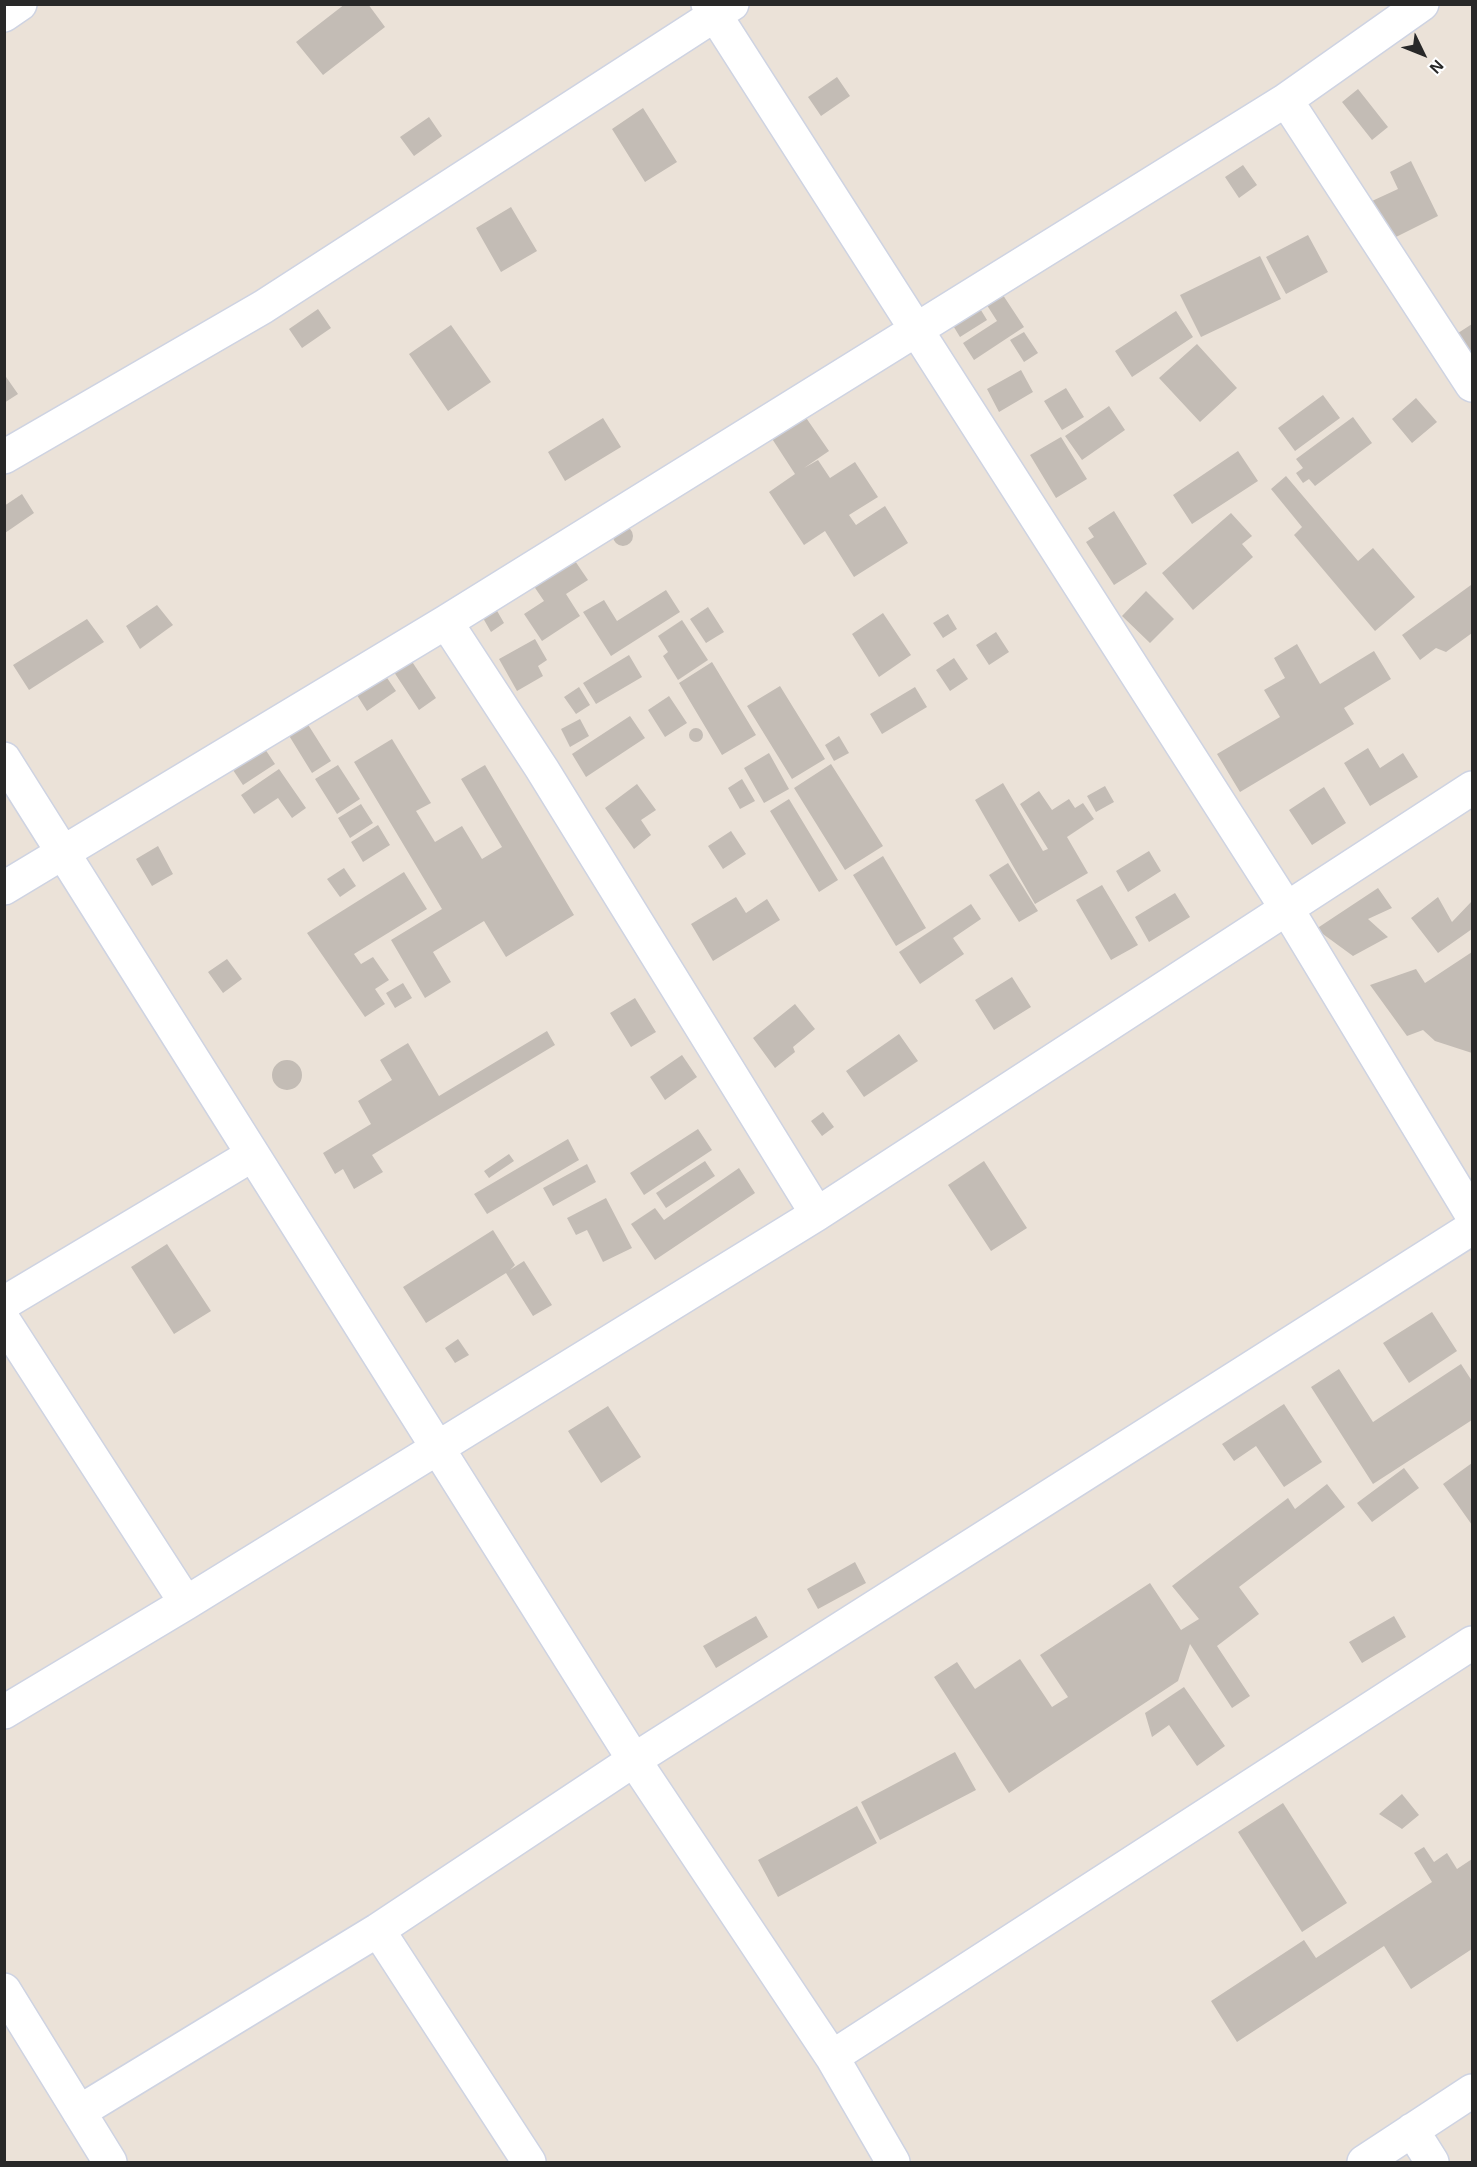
<!DOCTYPE html>
<style>
body{margin:0}
#map{position:relative;width:1477px;height:2167px;overflow:hidden;background:#ebe2d8;font-family:Helvetica,sans-serif}
canvas{display:block}
.frame{position:absolute;inset:0;border:6px solid #282828;pointer-events:none}
.north{position:absolute;left:1393px;top:24px;width:60px;height:60px;-webkit-text-stroke:4px #fff;paint-order:stroke;rotate:133deg;font-size:16px;font-weight:700;line-height:24px;text-align:center;color:#282828}
.north::after{content:'';display:block;margin:auto;width:21px;height:27px;background:#282828;clip-path:polygon(50% 0,100% 100%,50% 72%,0 100%)}
</style>
<div id="map">
<canvas width="1477" height="2167"></canvas>
<div class="frame"></div>
<div class="north">N</div>
</div>
<script>
const g = document.querySelector('canvas').getContext('2d');
g.lineJoin = 'round';
function fillPath(path, color) { g.fillStyle = color; g.fill(path, 'evenodd'); }
function stroke(path, color, width, dash) { g.strokeStyle = color; g.lineWidth = width; g.lineCap = dash ? 'butt' : 'round'; g.setLineDash(dash || []); g.stroke(path); }
fillPath(new Path2D(`
 M345,4H368L385,27L323,75L296,42Z
 M837,77L850,96L821,116L808,97Z
 M1358,89L1388,127L1372,140L1342,102Z
 M643,108L677,162L645,182L612,129Z
 M429,117L442,136L414,156L400,137Z
 M1411,161L1438,216L1392,239L1372,201L1398,189L1390,172Z
 M1243,165L1257,185L1239,198L1225,177Z
 M511,207L537,251L501,272L476,228Z
 M1308,235L1328,272L1286,294L1266,257Z
 M1260,256L1281,299L1201,337L1180,295Z
 M999,289L1024,327L974,360L963,343L997,321L983,299Z
 M976,302L987,320L960,337L949,319Z
 M318,309L331,328L302,348L289,329Z
 M1176,311L1193,337L1132,377L1115,351Z
 M1472,324V363L1455,335Z
 M451,325L491,382L448,411L409,354Z
 M1024,332L1038,353L1024,362L1010,340Z
 M1197,344L1237,388L1200,422L1159,378Z
 M1021,370L1033,392L999,412L987,389Z
 M4,374L18,394L4,403Z
 M1066,388L1084,417L1062,430L1044,401Z
 M1323,395L1340,418L1295,451L1278,428Z
 M1416,398L1437,422L1412,443L1392,419Z
 M1109,406L1125,430L1082,460L1065,436Z
 M800,409L829,451L804,468L818,460L830,478L855,462L878,497L849,515L856,525L885,506L908,543L854,577L825,531L804,545L769,492L795,474L767,431Z
 M1353,417L1372,443L1315,486L1309,479L1303,483L1296,473L1303,468L1296,459Z
 M603,418L621,447L565,481L548,452Z
 M1061,437L1087,479L1056,498L1030,455Z
 M1238,451L1258,481L1192,524L1173,495Z
 M1286,476L1358,561L1373,548L1415,597L1375,631L1294,535L1302,527L1271,489Z
 M22,494L34,513L5,533L4,506Z
 M1114,511L1147,564L1114,585L1086,542L1094,537L1088,528Z
 M1231,513L1252,536L1242,544L1253,557L1193,610L1162,573Z
 M613 536a10 10 0 1 1 20 0a10 10 0 1 1-20 0Z
 M571,555L588,580L566,594L580,616L542,641L524,614L544,601L531,582Z
 M1471,585L1472,633L1446,652L1436,648L1420,660L1402,635Z
 M666,590L680,612L611,656L583,612L604,600L617,621Z
 M1146,591L1174,619L1150,643L1122,616Z
 M157,605L173,625L140,649L126,626Z
 M708,607L724,632L706,643L690,619Z
 M496,609L504,623L491,632L483,618Z
 M883,613L911,655L879,677L852,634Z
 M948,614L957,629L943,638L933,623Z
 M87,619L104,642L29,690L13,665Z
 M682,620L708,660L678,680L663,656L668,652L658,636Z
 M996,632L1009,652L989,665L976,645Z
 M535,639L547,660L538,666L543,676L517,691L499,659Z
 M1297,644L1320,684L1374,651L1391,679L1344,708L1354,724L1240,792L1217,754L1280,717L1264,690L1285,678L1274,658Z
 M629,655L642,677L596,704L583,683Z
 M409,657L436,698L419,710L392,669Z
 M954,658L968,679L950,691L936,670Z
 M712,662L756,735L722,755L679,683Z
 M383,672L396,691L367,711L355,692Z
 M780,686L825,759L792,779L747,706Z
 M579,687L590,705L576,714L564,697Z
 M915,687L927,707L882,734L870,714Z
 M669,696L687,723L665,737L648,710Z
 M630,716L645,738L586,777L572,754Z
 M580,719L589,736L570,747L561,729Z
 M307,723L331,761L312,773L288,734Z
 M689 735a7 7 0 1 1 14 0a7 7 0 1 1-14 0Z
 M839,736L849,753L834,761L825,745Z
 M392,739L431,803L416,811L435,842L462,826L482,859L502,847L461,779L485,765L574,915L506,957L484,921L433,952L451,982L425,998L391,940L442,909L354,762Z
 M1368,748L1380,768L1403,753L1418,777L1370,806L1344,763Z
 M265,749L275,764L243,785L233,770Z
 M769,753L789,789L764,803L744,768Z
 M831,764L883,846L845,870L794,788Z
 M338,765L360,799L337,814L315,779Z
 M279,769L306,808L292,818L278,798L254,814L241,795Z
 M742,779L755,801L740,809L728,788Z
 M1003,783L1043,851L1048,849L1020,804L1039,791L1052,810L1069,799L1075,808L1083,803L1094,819L1067,837L1088,873L1035,904L975,800Z
 M637,784L656,810L641,820L651,835L634,849L605,808Z
 M1105,786L1114,802L1096,812L1087,796Z
 M1324,787L1346,823L1312,845L1289,810Z
 M789,799L838,880L819,892L770,811Z
 M361,804L373,823L350,838L338,818Z
 M378,825L390,845L363,862L351,842Z
 M731,831L746,854L723,869L708,846Z
 M158,846L173,874L152,886L136,859Z
 M1149,851L1161,871L1128,892L1116,871Z
 M883,856L926,928L896,946L853,875Z
 M1008,863L1038,911L1019,922L989,875Z
 M344,868L356,886L340,897L327,879Z
 M404,872L427,909L354,954L361,964L373,957L389,980L375,989L385,1004L365,1017L307,933Z
 M1102,885L1138,945L1111,960L1076,900Z
 M1378,888L1392,908L1368,919L1388,937L1353,956L1316,929Z
 M1175,893L1190,917L1149,942L1135,917Z
 M736,897L746,913L767,899L780,920L713,961L691,924Z
 M1438,897L1452,922L1472,901V929L1438,953L1411,918Z
 M971,904L981,919L953,938L964,954L920,984L899,952Z
 M1472,952V1053L1435,1041L1423,1030L1407,1036L1370,985L1416,969L1425,983Z
 M227,959L242,979L223,993L208,972Z
 M1012,977L1031,1007L994,1030L975,1000Z
 M403,983L412,998L395,1008L386,993Z
 M635,998L656,1032L631,1047L610,1013Z
 M795,1004L815,1029L793,1047L795,1052L775,1068L753,1038Z
 M547,1031L555,1045L372,1155L383,1172L354,1189L343,1169L335,1174L323,1153L371,1124L358,1101L392,1080L380,1060L408,1043L439,1096Z
 M899,1034L918,1061L864,1097L846,1071Z
 M682,1055L697,1077L665,1100L650,1077Z
 M272 1075a15 15 0 1 1 30 0a15 15 0 1 1-30 0Z
 M823,1112L834,1127L822,1136L811,1121Z
 M698,1129L712,1150L644,1195L630,1173Z
 M568,1139L579,1160L487,1214L474,1194Z
 M509,1154L514,1161L489,1178L484,1171Z
 M705,1161L715,1176L666,1208L656,1193Z
 M984,1161L1027,1228L991,1251L948,1185Z
 M587,1164L596,1182L553,1206L543,1188Z
 M739,1168L755,1193L655,1260L631,1224L655,1208L664,1220Z
 M606,1198L632,1248L603,1262L587,1230L576,1235L567,1218Z
 M493,1230L515,1265L510,1270L524,1261L552,1305L533,1316L506,1273L426,1323L403,1287Z
 M167,1244L211,1311L174,1334L131,1267Z
 M1432,1312L1457,1351L1409,1383L1383,1343Z
 M458,1339L469,1355L455,1363L445,1348Z
 M1461,1364L1472,1381V1420L1373,1484L1311,1387L1339,1369L1373,1422Z
 M1284,1404L1322,1462L1284,1487L1256,1446L1234,1461L1222,1444Z
 M608,1406L641,1457L601,1483L568,1431Z
 M1472,1463V1525L1443,1484Z
 M1404,1468L1419,1488L1372,1522L1357,1503Z
 M1327,1484L1345,1507L1239,1587L1259,1614L1217,1646L1250,1696L1232,1708L1190,1644L1178,1681L1009,1793L934,1677L957,1662L975,1689L1020,1659L1052,1707L1068,1697L1040,1655L1150,1583L1181,1630L1199,1619L1172,1586L1288,1498L1295,1509Z
 M855,1562L866,1583L818,1609L807,1589Z
 M756,1616L768,1637L716,1668L703,1646Z
 M1394,1616L1406,1637L1362,1663L1349,1642Z
 M1184,1687L1225,1746L1197,1766L1169,1725L1152,1737L1145,1713Z
 M955,1752L976,1790L880,1840L861,1802Z
 M1402,1794L1419,1815L1402,1829L1379,1814Z
 M1283,1803L1347,1903L1302,1932L1238,1832Z
 M857,1806L877,1843L778,1897L758,1860Z
 M1424,1847L1434,1862L1447,1853L1457,1869L1472,1859V1949L1411,1989L1384,1946L1237,2042L1211,2001L1304,1940L1316,1958L1432,1882L1414,1853Z`), '#c3bcb5');
const street = new Path2D(`
 M708,4L1287,909L1472,1215
 M4,15L20,4
 M1286,100L1472,385
 M4,457L263,307L732,4
 M446,622L542,769L817,1214
 M4,759L634,1760L832,2057L893,2162
 M4,888L446,622L1286,100L1422,4
 M4,1303L252,1155
 M4,1321L186,1603
 M4,1712L186,1603L817,1214L1472,788
 M378,1930L529,2162
 M4,1990L110,2162
 M832,2057L1472,1643
 M79,2112L378,1930L634,1760L1472,1228
 M1412,2130L1432,2162
 M1364,2162L1472,2091`);
stroke(street, '#ced3e2', 36);
stroke(street, '#fff', 33);
</script>
